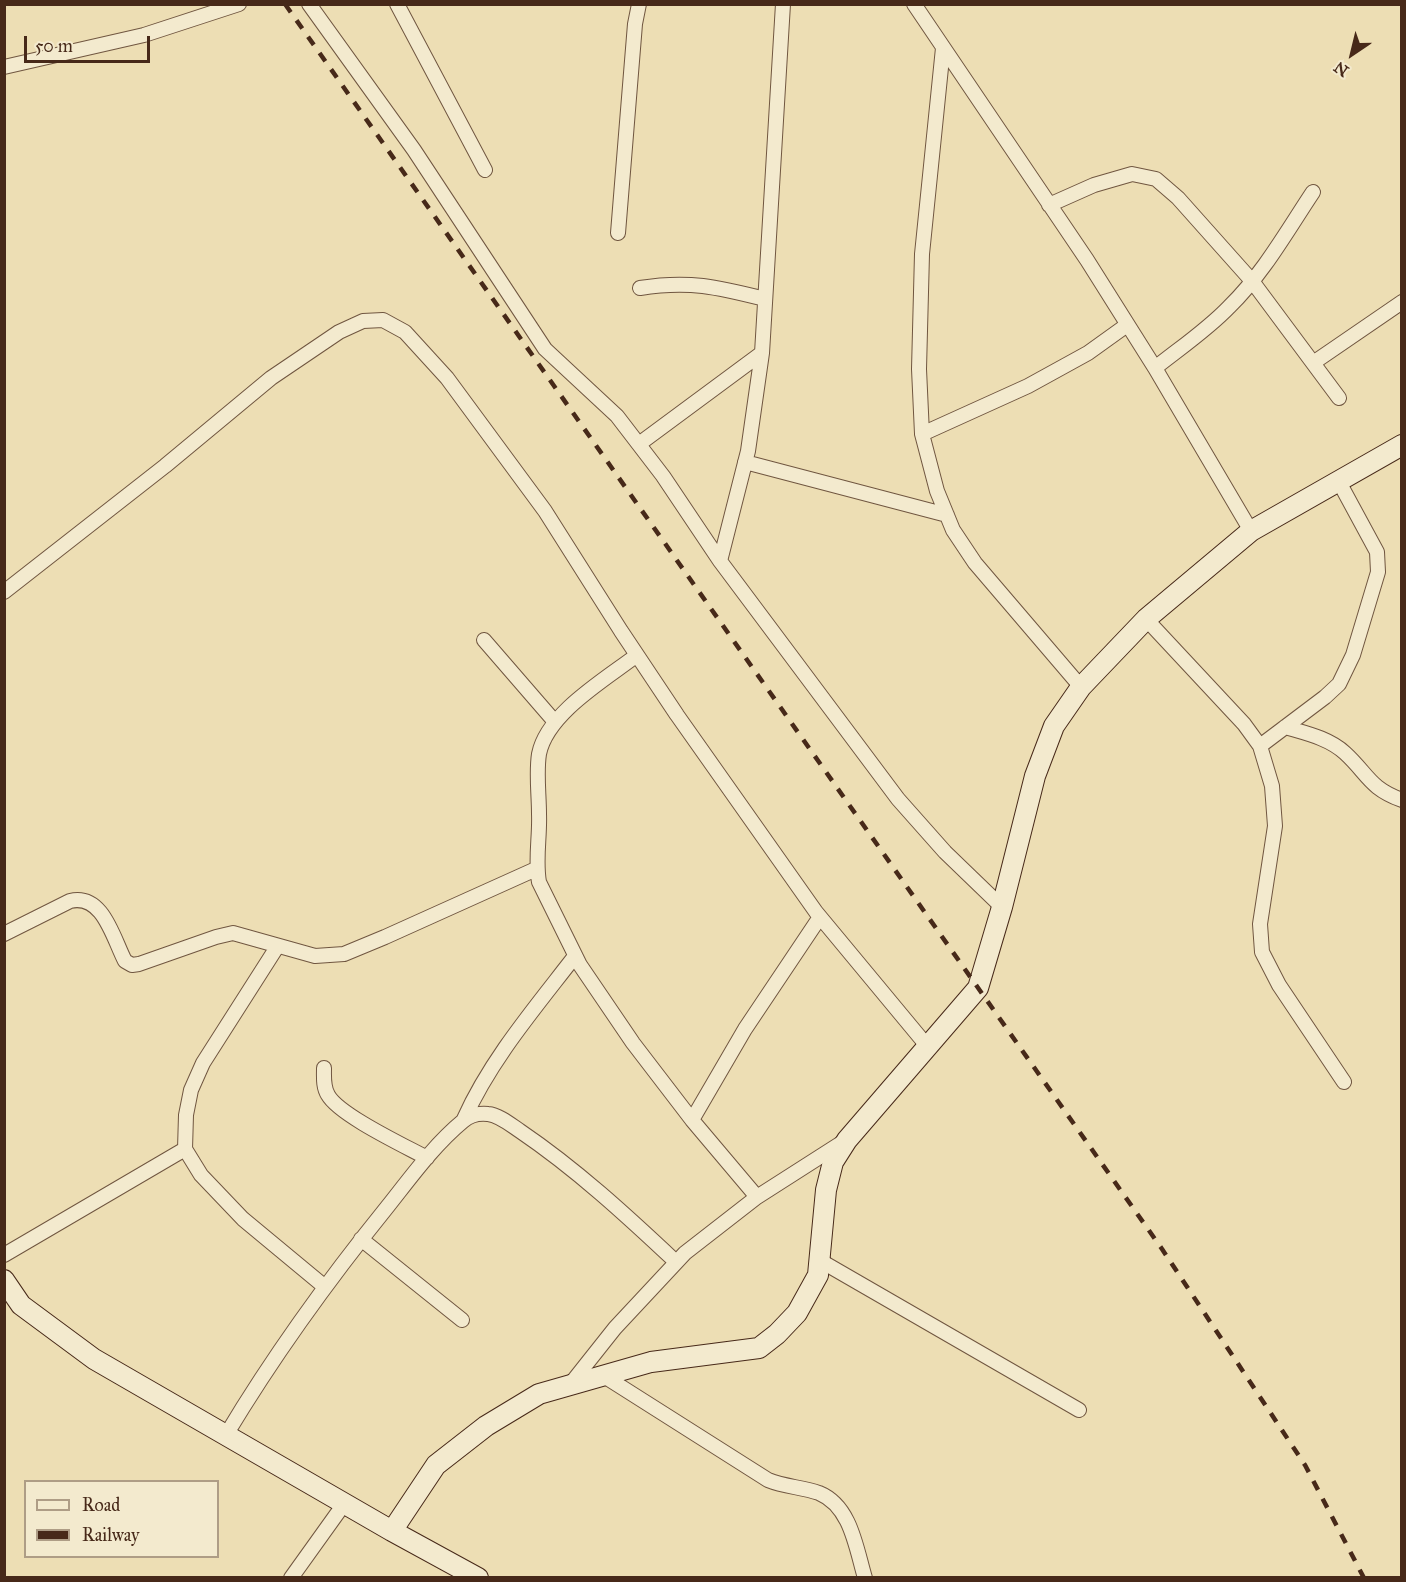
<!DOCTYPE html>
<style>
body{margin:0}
#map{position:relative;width:1406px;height:1582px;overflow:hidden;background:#eddeb4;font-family:"IM FELL Great Primer",serif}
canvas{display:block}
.frame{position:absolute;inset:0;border:6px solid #472919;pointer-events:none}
.legend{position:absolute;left:24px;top:1480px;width:195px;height:78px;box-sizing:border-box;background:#f3eace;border:2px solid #ae9d86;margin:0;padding:8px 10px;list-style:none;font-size:18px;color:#472919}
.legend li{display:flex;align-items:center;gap:12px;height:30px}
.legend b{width:30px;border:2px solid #ae9d86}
.north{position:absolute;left:1322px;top:24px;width:60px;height:60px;-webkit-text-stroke:4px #f3eace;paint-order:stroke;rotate:215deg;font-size:16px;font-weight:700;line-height:24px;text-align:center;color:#472919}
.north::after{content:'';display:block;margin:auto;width:21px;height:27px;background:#472919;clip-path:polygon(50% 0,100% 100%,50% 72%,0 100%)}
.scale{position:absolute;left:24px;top:36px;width:126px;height:27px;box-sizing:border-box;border:3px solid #472919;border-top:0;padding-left:8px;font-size:18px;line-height:21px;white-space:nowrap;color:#472919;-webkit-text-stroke:4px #f3eace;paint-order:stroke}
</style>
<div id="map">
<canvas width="1406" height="1582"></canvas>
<div class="frame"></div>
<ul class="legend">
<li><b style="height:8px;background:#f3eace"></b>Road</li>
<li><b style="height:8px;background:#472919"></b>Railway</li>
</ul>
<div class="north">N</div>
<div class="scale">50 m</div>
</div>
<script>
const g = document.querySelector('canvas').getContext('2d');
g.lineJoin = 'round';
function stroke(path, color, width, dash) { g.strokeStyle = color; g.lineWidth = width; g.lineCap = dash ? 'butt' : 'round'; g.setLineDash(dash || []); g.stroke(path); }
const street = new Path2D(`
 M309,4L414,150L545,349L617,416L663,476L720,561L898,799L945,852L1002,907
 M397,4L485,170
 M914,4L1087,260L1155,368L1251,531
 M943,48L922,254L919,369L922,434L937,491L953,530L975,563L1081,687
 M4,67L144,35L239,4
 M1049,205L1094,185L1132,174L1156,179L1178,198L1252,281L1339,398
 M618,233L635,24L639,4
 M640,288C689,280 717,287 765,299
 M1313,363L1402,302
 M1155,368C1180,348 1207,330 1229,307C1263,274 1287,231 1313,192
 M922,434L1028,386L1088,353L1127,325
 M639,444L762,353
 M745,462L947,515
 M720,561L748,451L762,353L783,4
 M4,592L165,466L271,378L339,332L363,321L383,320L405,332L447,378L545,511L621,631L677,715L816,912L928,1047
 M1146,619L1244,724L1260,746L1272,786L1275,826L1260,924L1262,952L1279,985L1344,1082
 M484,640L555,722
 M637,655C606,679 547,713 539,754C536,773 539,794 539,814C540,836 535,860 539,882L580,965L633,1043L692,1120L757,1197
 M1285,727C1305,733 1329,738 1345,753C1368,774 1369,788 1402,800
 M1260,746L1325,697L1339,684L1353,655L1378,572L1377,552L1338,480
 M4,934L70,901C103,893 113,938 125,961L132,965L139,964L216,937L233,933L315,956L344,954L385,937L536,869
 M277,947L203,1063L191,1090L186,1115L185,1149L201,1175L243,1219L325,1287
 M324,1068C324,1077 323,1087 328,1095C339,1115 405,1146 427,1158
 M464,1119C491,1059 535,1008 575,956
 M692,1120L745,1029L820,917
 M361,1239L462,1320
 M4,1255L185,1149
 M819,1260L1079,1410
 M604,1376L768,1480C785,1487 802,1487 819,1493C851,1506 856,1548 865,1578
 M569,1386L615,1328L685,1253L757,1197L843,1142
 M226,1435C274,1355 329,1279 388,1206C411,1177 434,1145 463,1121C470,1115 480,1113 488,1114C499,1115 511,1125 520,1131C576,1169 626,1215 676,1262
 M291,1578L344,1504`);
const secondary = new Path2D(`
 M4,1280L21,1305L94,1359L392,1531L478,1578
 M392,1531L436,1465L486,1426L539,1394L651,1362L759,1348L777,1334L797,1313L818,1275L826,1190L833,1162L847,1140L978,988L1002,907L1035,776L1054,726L1081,687L1146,619L1251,531L1402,445`);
stroke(street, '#705640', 16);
stroke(secondary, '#472919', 22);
stroke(street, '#f3eace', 14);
stroke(secondary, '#f3eace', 20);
stroke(new Path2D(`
 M285,4L1162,1249L1305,1465L1364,1578`), '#472919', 4.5, [10, 10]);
</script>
